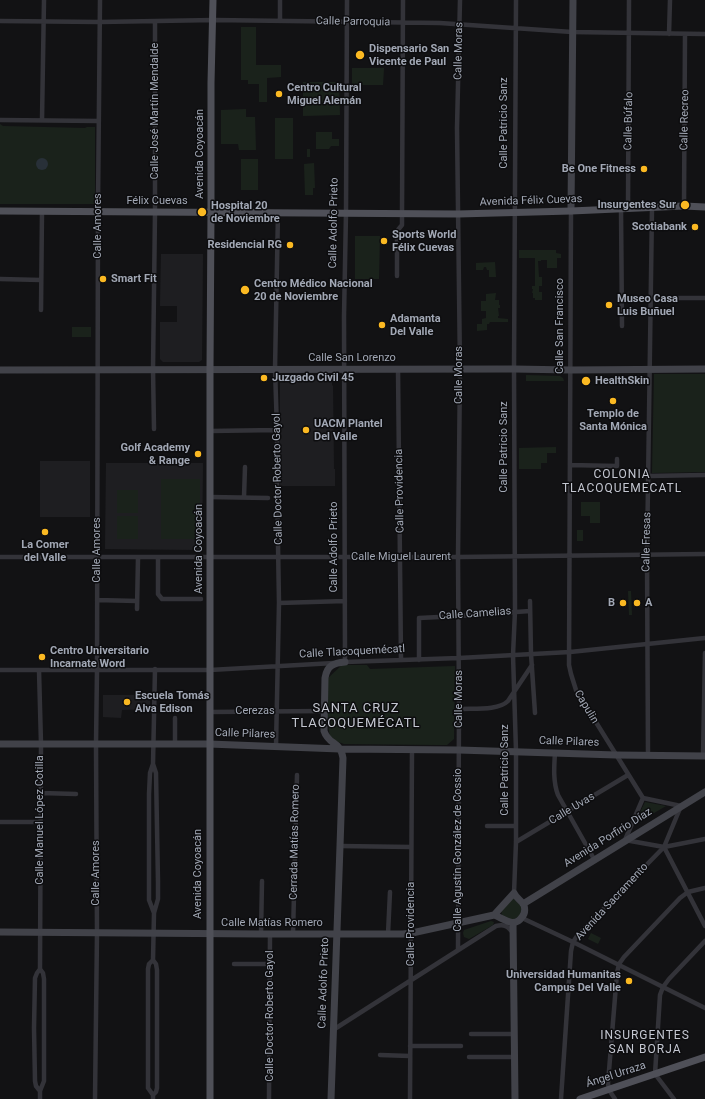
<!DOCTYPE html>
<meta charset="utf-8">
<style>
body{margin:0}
canvas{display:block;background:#121214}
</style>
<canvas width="705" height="1099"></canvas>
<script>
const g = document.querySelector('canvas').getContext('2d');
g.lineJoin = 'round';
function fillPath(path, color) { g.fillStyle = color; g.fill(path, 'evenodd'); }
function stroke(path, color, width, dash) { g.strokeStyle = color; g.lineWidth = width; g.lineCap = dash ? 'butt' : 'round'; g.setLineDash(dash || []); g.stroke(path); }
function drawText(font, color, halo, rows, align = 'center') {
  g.font = font + ' Roboto,sans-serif'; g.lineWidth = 3; g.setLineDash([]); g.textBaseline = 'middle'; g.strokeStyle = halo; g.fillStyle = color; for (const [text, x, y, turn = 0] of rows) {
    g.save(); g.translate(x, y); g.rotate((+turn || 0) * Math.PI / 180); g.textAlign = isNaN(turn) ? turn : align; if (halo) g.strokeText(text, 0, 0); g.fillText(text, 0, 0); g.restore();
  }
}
fillPath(new Path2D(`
 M161,254H203L202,360L199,362H163L160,359V322H177V306H160Z
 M280,375H331V377H332V385L333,386L334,469H335V486H280Z
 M40,461H90V517H40Z
 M106,463H203L202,550L105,549Z
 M103,695H150V709L122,710L121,718L103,717Z`), '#1e1e21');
fillPath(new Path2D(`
 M241,27H256V65H281V77L267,78V102H259V84H248V80H241Z
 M352,68H384L383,85H352Z
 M303,82H339L340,115L303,116Z
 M246,109V117H255L256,150H239L238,144H221V110Z
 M275,118H293V159H275Z
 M0,124L3,126L85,128L87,127H95V204H0Z
 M316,132H332V139H339V146H331L329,149H310V157H307V149H316Z
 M241,159H258V190H241Z
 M314,163L315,188H313V195H305L304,164Z
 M355,236H380L379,279H355Z
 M519,250H556V253L561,254V258H557V268H547V260H541V261H538L539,277H542V286H539V292H542V300H535V298H533V293H532L533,289H532V286H535V258H519Z
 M495,262L496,277H489V270H487L486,267H484L483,270H476V263Z
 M496,293L495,300H499V305H500V308H498L499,316H498V318L508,319V322H490L489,324H487V330L477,331V324H482V319L486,318V311H481V301H486V294Z
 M72,327H91V337H72Z
 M654,374H705V472L652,473Z
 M526,375L560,376L563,378L564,381H526Z
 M556,447V453H547V463H541V469H519V448Z
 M161,479H200V539H161Z
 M117,490H138V513H117Z
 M581,502H600V523H590V516H581Z
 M117,516H138V539H117Z
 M577,530H583V541H577Z
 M628,591H631L632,615H629Z
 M342,665H367L370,669L455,666L454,739L447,745H440L344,744L330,739L327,714L328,678Z
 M645,802L666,806L634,825Z
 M512,898L514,899L521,905C522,915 520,917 511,920L502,915L501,910Z
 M491,921L494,922L493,925L469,939L464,937L463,933L464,930Z
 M591,933L601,938L598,944L588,939Z`), '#1a221b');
fillPath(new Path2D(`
 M36 164a6 6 0 1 1 12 0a6 6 0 1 1-12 0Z`), '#283038');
stroke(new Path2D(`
 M347,0L346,213L344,316L345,662L459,658L570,652L705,638
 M0,21L100,22L214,20L440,23L572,32L705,34
 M280,21V0
 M669,34L670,0
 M0,120L99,121
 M42,120L44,0
 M684,206L685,34
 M621,209L622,326
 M628,209L629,0
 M571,211L569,665L571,674L576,690L643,798L681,806L664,847
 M397,276V231L402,225V213L403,0
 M0,279L41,280
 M650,298H705
 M41,310L42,211
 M398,369L401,660
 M154,429L153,369L155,212V22
 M210,431L277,430
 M570,465L617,466V459
 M648,476L705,475
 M210,497L268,498
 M244,497L245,467
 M0,557H458L705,554
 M158,557V594L162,599H201
 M97,600L137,601
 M530,601L531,654L535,713
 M279,603L345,601
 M137,609L138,558
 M419,660V618L459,616L530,611
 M0,670H210L334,663
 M39,670L41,744L40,969L37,973L35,978L34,1028L35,1081L36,1086L40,1091
 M459,709C473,708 498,711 508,701L532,665
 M209,712L324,711
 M175,744V718
 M276,746L279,603L277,486V430L275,369L278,212
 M555,753C554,767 553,782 558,795L594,859
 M648,755L647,555L652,208
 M703,756L705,653
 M41,793L76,794
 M643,798L625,840L664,847
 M0,822H40
 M487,826H516
 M516,842L628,775
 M340,846L411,847
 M664,847L705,926
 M514,893L516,842V751L513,655L515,611L514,369L516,0
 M154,913L149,900V794L150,773L153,764L155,669
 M522,918L573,942L705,1008
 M261,934L262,881
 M293,934L297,775
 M388,934L390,892
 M458,950L459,709L458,557L460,369L457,128L460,0
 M234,964H270
 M40,969L43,973L44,979V1081L40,1091V1099
 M333,1030L496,926C504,924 508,926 513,933
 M471,1034H514
 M410,1046H461
 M380,1055L410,1056
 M469,1057H514
 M153,1095L148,1088V969L149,964L153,960
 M95,1099L97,933L96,744L97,670L98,205L100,0
 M153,1099V1095L156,1092L157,1088V970L156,964L153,960L154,913L158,899V882L156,773L153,764
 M269,1099L270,934
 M410,1099L412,749
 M561,1099L571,951L573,942L577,936L664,847L705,839
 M615,1099L609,1090L608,1083L617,973L619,964L624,957L680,898L688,892L705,888
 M674,1099L655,1074L660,995L663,987L669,979L705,941`), '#333339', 4.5);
stroke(new Path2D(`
 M571,211L573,0
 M0,370L514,369L571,370L705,369
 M0,744H209L340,749L459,750L616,755L705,756
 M514,893C516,898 521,900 524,905C525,909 525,914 522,917C514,929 503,918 494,915Z
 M523,904L705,792
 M513,923L515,1099
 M0,932L261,934H403L412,933L494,915
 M331,1099L340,846L343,758C340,740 329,746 324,731L325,678C327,665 334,663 345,662`), '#414249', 7);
stroke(new Path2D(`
 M0,211L458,214L571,211L684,206L705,207
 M210,1099V369L211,212V83L213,0
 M580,1099L705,1057`), '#4f5058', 7);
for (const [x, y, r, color] of [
 [360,55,5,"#fbb922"],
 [279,94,4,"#fbb922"],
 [644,169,4,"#fbb922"],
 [685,205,5,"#fbb922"],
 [202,212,5,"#fbb922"],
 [695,227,4,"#fbb922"],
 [384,241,4,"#fbb922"],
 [290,245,4,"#fbb922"],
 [103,279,4,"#fbb922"],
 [245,290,5,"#fbb922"],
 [609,305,4,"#fbb922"],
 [382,325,4,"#fbb922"],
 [264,378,4,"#fbb922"],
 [586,381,5,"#fbb922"],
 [613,401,4,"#fbb922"],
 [306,430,4,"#fbb922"],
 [198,454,4,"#fbb922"],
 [45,532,4,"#fbb922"],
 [623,603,4,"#fbb922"],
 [637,603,4,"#fbb922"],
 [42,657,4,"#fbb922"],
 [127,702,4,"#fbb922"],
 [629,981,4,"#fbb922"]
]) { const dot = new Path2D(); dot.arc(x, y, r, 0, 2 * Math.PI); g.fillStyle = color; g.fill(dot); stroke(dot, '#0d0d0f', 1.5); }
drawText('11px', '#a2a8b5', '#0d0d0f', [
 ["Calle Parroquia",353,22,1],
 ["Calle Moras",459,51,-89],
 ["Calle José Martín Mendalde",155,111,-90],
 ["Calle Recreo",685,120,-89],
 ["Calle Búfalo",629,121,-89],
 ["Calle Patricio Sanz",504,123,-90],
 ["Avenida Coyoacán",200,154,-90],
 ["Félix Cuevas",157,201],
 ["Avenida Félix Cuevas",531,201,-2],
 ["Calle Adolfo Prieto",334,223,-89],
 ["Calle Amores",98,226,-90],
 ["Calle San Francisco",560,326,-90],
 ["Calle San Lorenzo",352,358],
 ["Calle Moras",459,375,-90],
 ["Calle Patricio Sanz",504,447,-90],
 ["Calle Doctor Roberto Gayol",278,479,-91],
 ["Calle Providencia",400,491,-91],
 ["Calle Fresas",647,542,-89],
 ["Calle Adolfo Prieto",334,547,-90],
 ["Avenida Coyoacán",199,549,-90],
 ["Calle Amores",97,550,-90],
 ["Calle Miguel Laurent",401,557],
 ["Calle Camelias",475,614,-4],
 ["Calle Tlacoquemécatl",352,652,-3],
 ["Calle Moras",459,699,-90],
 ["Capulin",586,707,59],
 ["Cerezas",255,711],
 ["Calle Pilares",245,734,2],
 ["Calle Pilares",569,742,2],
 ["Calle Patricio Sanz",505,770,-90],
 ["Calle Uvas",572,809,-31],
 ["Calle Manuel López Cotilla",40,820,-90],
 ["Avenida Porfirio Díaz",608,838,-32],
 ["Cerrada Matías Romero",295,842,-89],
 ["Calle Agustín González de Cossio",458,850,-90],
 ["Calle Amores",96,873,-90],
 ["Avenida Coyoacán",198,874,-90],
 ["Avenida Sacramento",612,902,-47],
 ["Calle Matías Romero",272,923],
 ["Calle Providencia",411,924,-90],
 ["Calle Adolfo Prieto",324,983,-88],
 ["Calle Doctor Roberto Gayol",270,1016,-90],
 ["Ángel Urraza",616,1075,-18]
]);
drawText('bold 11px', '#a2a8b5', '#0d0d0f', [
 ["Dispensario San",369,49],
 ["Vicente de Paul",369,62],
 ["Centro Cultural",287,88],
 ["Miguel Alemán",287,101],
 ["Be One Fitness",636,169,"right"],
 ["Insurgentes Sur",676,205,"right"],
 ["Hospital 20",211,206],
 ["de Noviembre",211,219],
 ["Scotiabank",687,227,"right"],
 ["Sports World",392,235],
 ["Félix Cuevas",392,248],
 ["Residencial RG",282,245,"right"],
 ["Smart Fit",111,279],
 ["Centro Médico Nacional",254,284],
 ["20 de Noviembre",254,297],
 ["Museo Casa",617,299],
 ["Luis Buñuel",617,312],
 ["Adamanta",390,319],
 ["Del Valle",390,332],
 ["Juzgado Civil 45",272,378],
 ["HealthSkin",595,381],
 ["Templo de",613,414,"center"],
 ["Santa Mónica",613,427,"center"],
 ["UACM Plantel",314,424],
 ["Del Valle",314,437],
 ["Golf Academy",190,448,"right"],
 ["& Range",190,461,"right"],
 ["La Comer",45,545,"center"],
 ["del Valle",45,558,"center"],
 ["B",615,603,"right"],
 ["A",645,603],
 ["Centro Universitario",50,651],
 ["Incarnate Word",50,664],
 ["Escuela Tomás",135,696],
 ["Alva Edison",135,709],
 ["Universidad Humanitas",621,975,"right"],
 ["Campus Del Valle",621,988,"right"]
], 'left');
g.letterSpacing = '1px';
drawText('12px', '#c4c7d1', '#0d0d0f', [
 ["COLONIA",622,475],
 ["TLACOQUEMECATL",622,489],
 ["INSURGENTES",645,1036],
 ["SAN BORJA",645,1050]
]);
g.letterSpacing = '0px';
g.letterSpacing = '1px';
drawText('13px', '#c4c7d1', '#0d0d0f', [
 ["SANTA CRUZ",356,709],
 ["TLACOQUEMÉCATL",356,724]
]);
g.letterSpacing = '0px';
</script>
